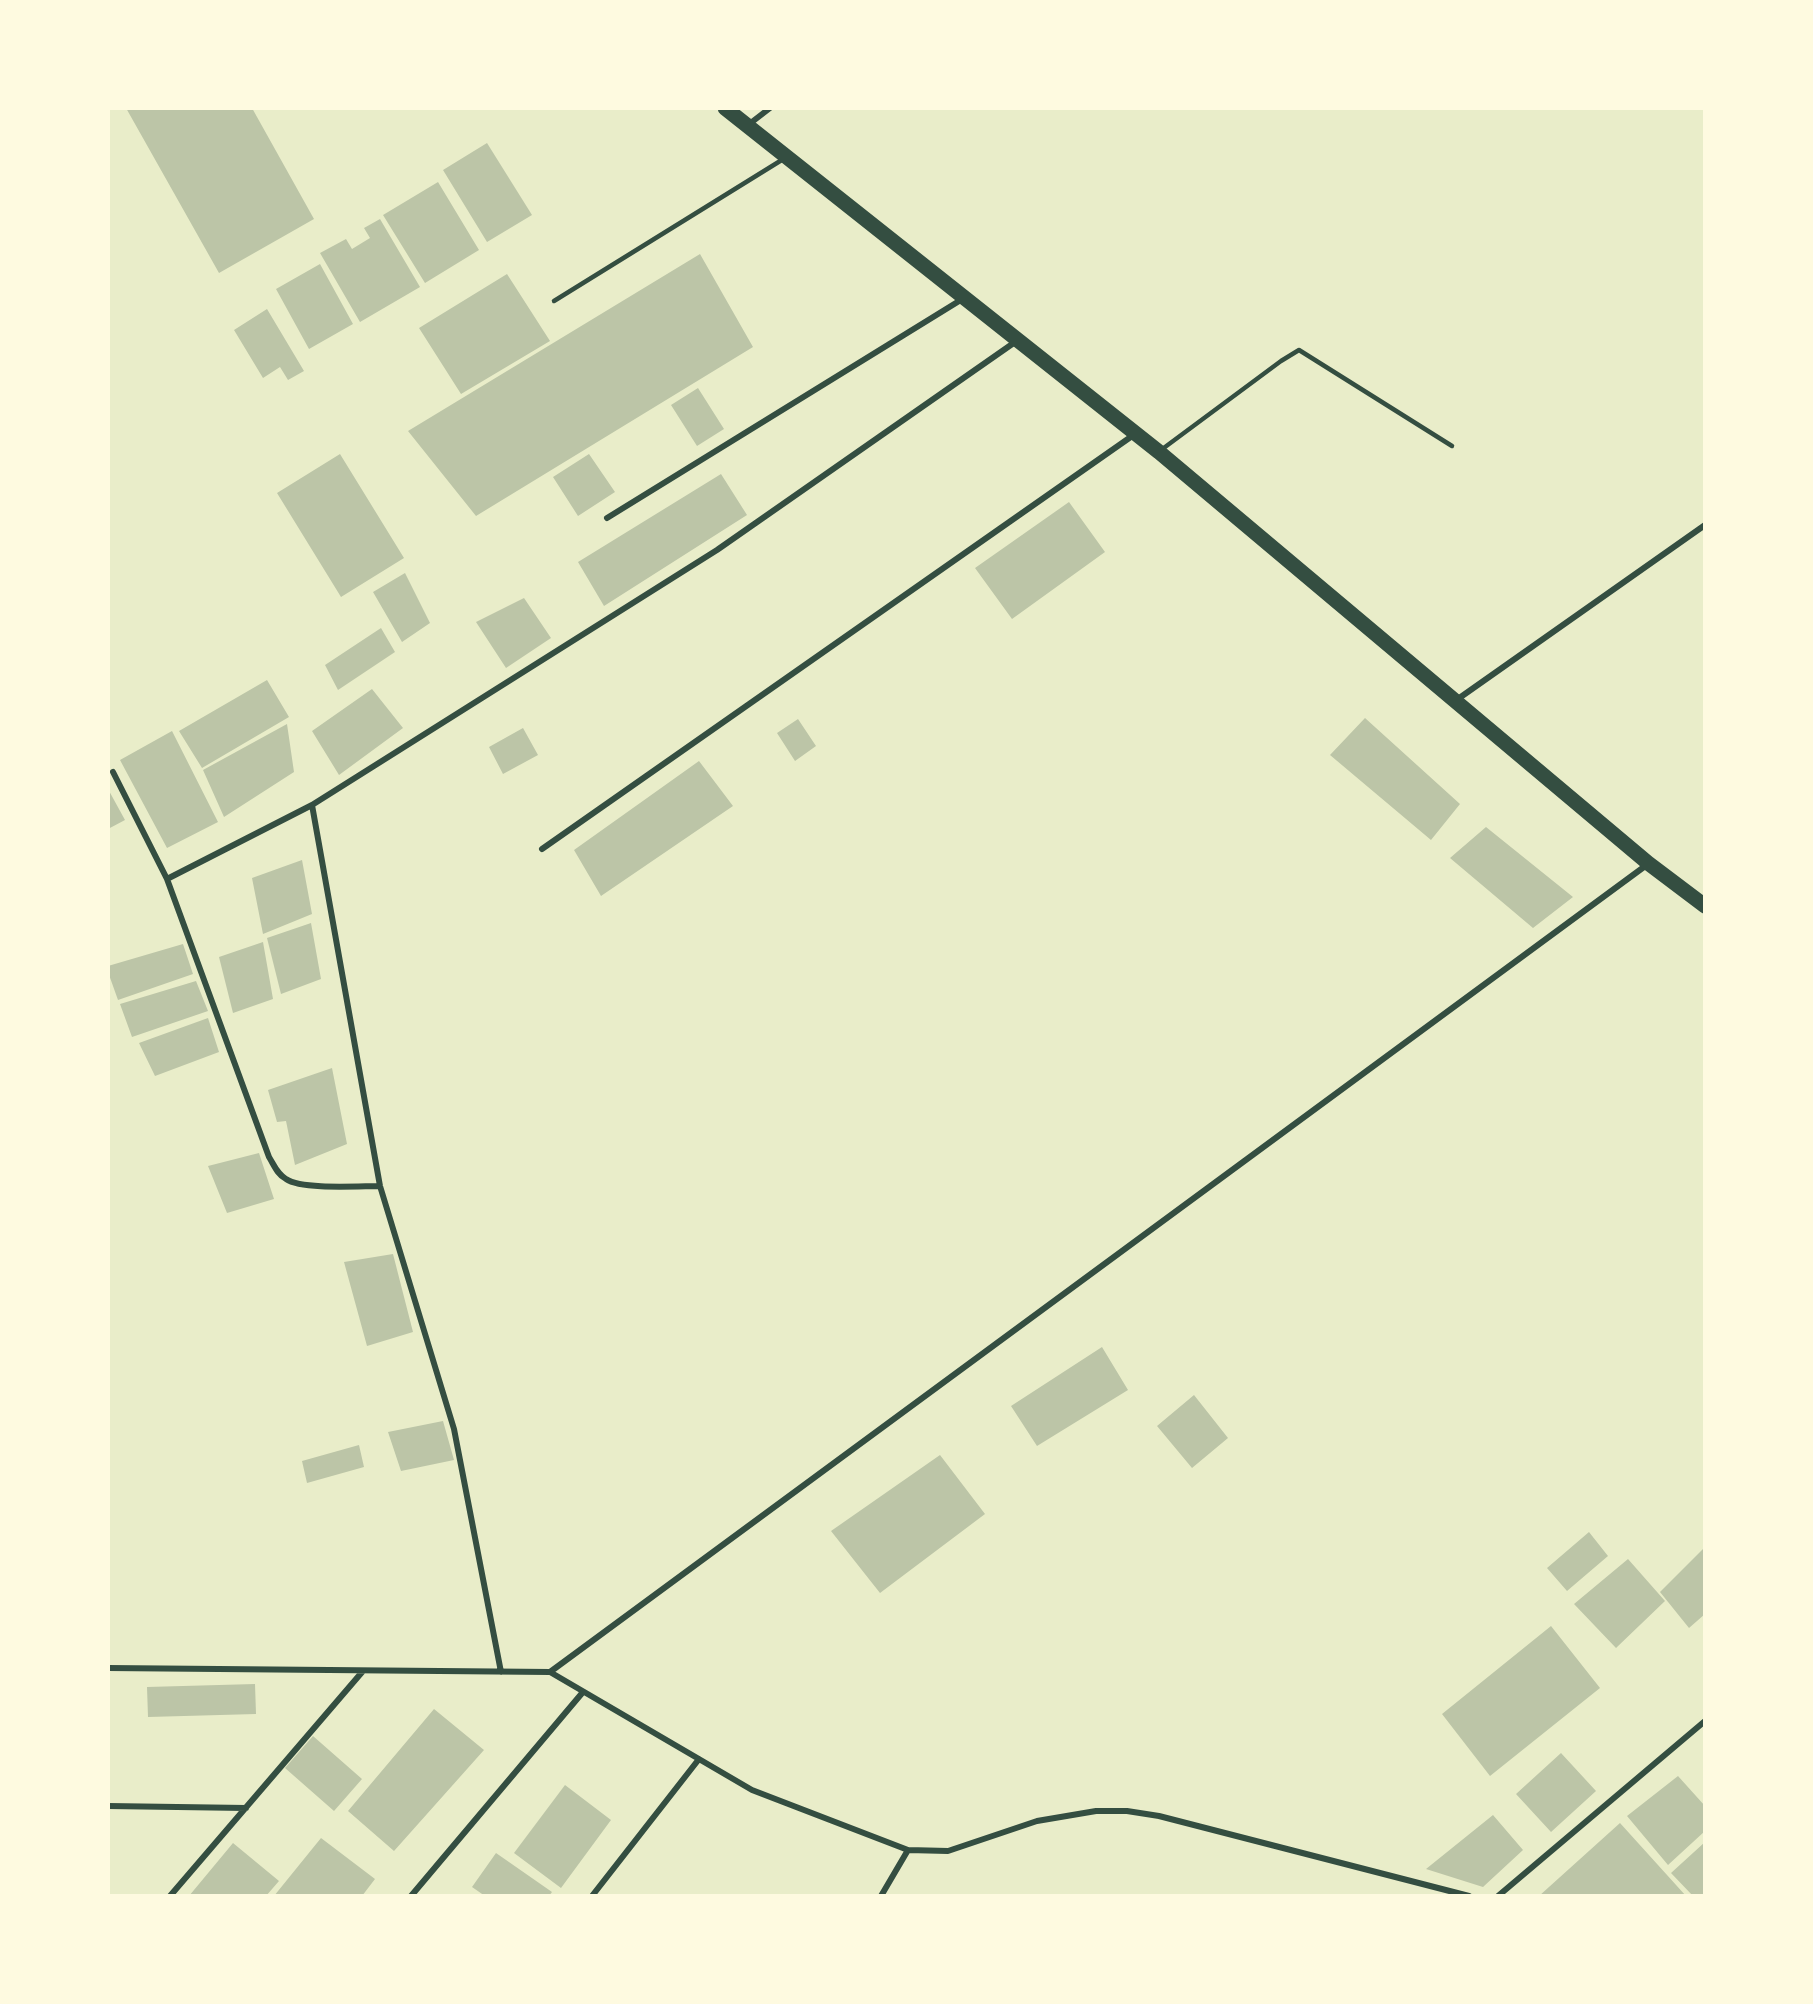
<!DOCTYPE html>
<style>
body{margin:0}
#map{position:relative;width:1813px;height:2004px;overflow:hidden;background:#e9edc9;font-family:"DejaVu Sans",sans-serif}
canvas{display:block}
.frame{position:absolute;inset:0;border:110px solid #fefae0;pointer-events:none}
</style>
<div id="map">
<canvas width="1813" height="2004"></canvas>
<div class="frame"></div>
</div>
<script>
const g = document.querySelector('canvas').getContext('2d');
g.lineJoin = 'round';
function fillPath(path, color) { g.fillStyle = color; g.fill(path, 'evenodd'); }
function stroke(path, color, width, dash) { g.strokeStyle = color; g.lineWidth = width; g.lineCap = dash ? 'butt' : 'round'; g.setLineDash(dash || []); g.stroke(path); }
fillPath(new Path2D(`
 M126,108H252L314,219L219,273Z
 M487,143L532,215L487,242L443,170Z
 M438,182L479,250L425,283L383,215Z
 M380,219L420,287L360,322L320,253L346,239L352,249L370,238L364,228Z
 M700,254L753,347L476,516L408,431Z
 M320,264L353,324L309,349L276,289Z
 M507,274L550,341L461,394L419,328Z
 M267,309L304,371L288,380L280,367L263,378L234,330Z
 M698,388L724,429L697,446L671,405Z
 M340,454L404,558L341,597L277,493Z
 M589,454L615,492L578,516L553,477Z
 M721,474L747,515L604,606L578,562Z
 M1069,502L1105,552L1012,619L975,568Z
 M405,573L430,623L402,642L373,592Z
 M524,598L551,638L506,668L476,622Z
 M381,628L395,652L338,690L325,665Z
 M267,680L289,717L202,768L179,731Z
 M372,689L403,728L339,775L312,731Z
 M1365,718L1460,804L1431,840L1330,755Z
 M798,719L816,746L795,761L777,733Z
 M287,724L294,772L224,817L203,770Z
 M523,728L538,755L503,774L489,747Z
 M172,731L218,822L167,848L120,760Z
 M699,761L733,806L601,896L574,850Z
 M108,789L125,820L108,829Z
 M1486,827L1573,897L1533,928L1450,858Z
 M302,860L312,914L263,934L252,878Z
 M311,923L321,979L281,994L267,938Z
 M263,942L273,999L233,1013L219,957Z
 M183,944L193,974L118,1000L108,972V966Z
 M196,981L208,1011L132,1037L120,1004Z
 M208,1018L219,1052L155,1076L139,1043Z
 M332,1068L347,1144L295,1165L286,1121L277,1122L268,1090Z
 M259,1153L274,1199L227,1213L208,1166Z
 M393,1254L413,1332L367,1346L344,1262Z
 M1102,1347L1128,1390L1037,1446L1011,1406Z
 M1194,1395L1228,1438L1192,1468L1157,1426Z
 M443,1421L454,1460L401,1471L388,1432Z
 M359,1445L364,1467L307,1483L302,1461Z
 M940,1455L985,1514L880,1593L831,1531Z
 M1589,1532L1608,1556L1567,1591L1547,1568Z
 M1705,1547V1614L1689,1628L1660,1592Z
 M1628,1559L1665,1601L1616,1648L1574,1604Z
 M1551,1626L1600,1688L1490,1776L1442,1714Z
 M255,1684L256,1714L148,1717L147,1687Z
 M434,1709L484,1750L394,1851L348,1811Z
 M313,1736L362,1779L334,1811L285,1768Z
 M1561,1753L1596,1791L1551,1832L1516,1794Z
 M1678,1776L1705,1806V1831L1668,1865L1627,1816Z
 M565,1785L611,1820L561,1888L514,1853Z
 M1493,1815L1523,1850L1483,1887L1426,1869Z
 M1620,1823L1686,1896H1539Z
 M321,1838L375,1879L362,1896H274Z
 M1705,1842V1896H1693L1671,1873Z
 M233,1843L279,1881L266,1896H189Z
 M496,1853L552,1892L549,1896H485L472,1887Z`), '#bcc5a7');
stroke(new Path2D(`
 M554,301L785,158
 M1161,450L1281,361L1299,350L1452,446`), '#344e41', 4.5);
stroke(new Path2D(`
 M748,125L770,108
 M607,518L964,298
 M1455,701L1705,525
 M113,772L167,879L269,1157C274,1165 277,1174 286,1179C302,1190 359,1186 380,1186
 M312,805L380,1186L454,1429L501,1672
 M542,849L1135,434
 M167,879L312,805L717,550L1018,340
 M108,1668L550,1672L1648,864
 M550,1672L752,1790L908,1850L948,1851L1037,1821L1096,1811H1127L1159,1816L1469,1896
 M108,1806L246,1808
 M170,1896L363,1671
 M411,1896L583,1692
 M592,1896L699,1759
 M881,1896L908,1850
 M1498,1896L1705,1721`), '#344e41', 6);
stroke(new Path2D(`
 M725,108L1159,452L1648,863L1705,906`), '#344e41', 15);
</script>
